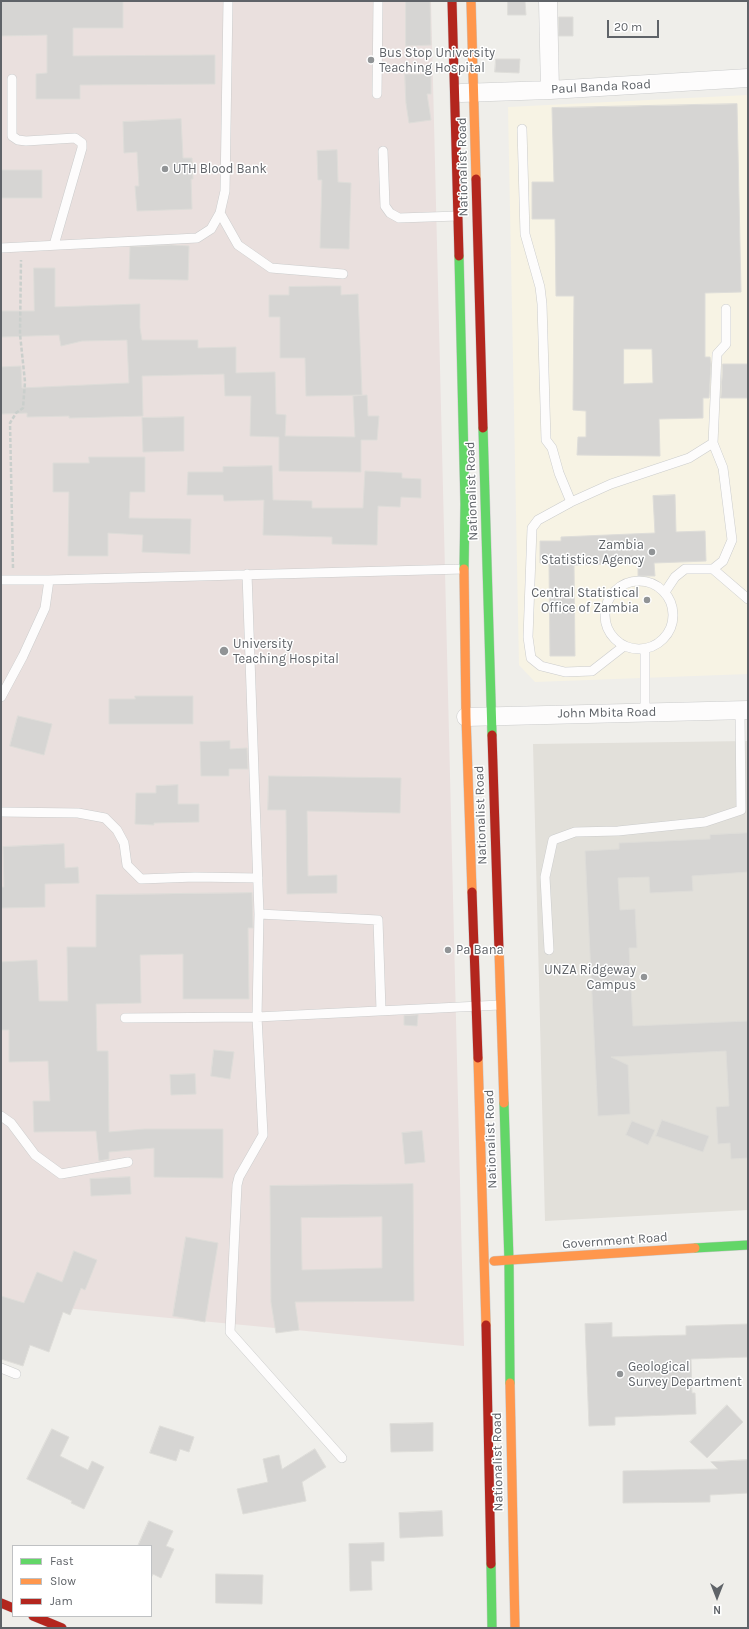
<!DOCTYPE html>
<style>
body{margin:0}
#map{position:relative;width:749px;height:1629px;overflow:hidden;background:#efeeea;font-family:Karla,sans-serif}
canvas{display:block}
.frame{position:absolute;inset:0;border:2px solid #5f6368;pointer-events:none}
.legend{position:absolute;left:12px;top:1545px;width:140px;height:72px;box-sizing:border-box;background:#fff;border:1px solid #bfc1c3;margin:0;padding:5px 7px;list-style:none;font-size:12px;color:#5f6368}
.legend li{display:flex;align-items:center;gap:8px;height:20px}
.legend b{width:20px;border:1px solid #bfc1c3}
.north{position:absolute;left:697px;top:1577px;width:40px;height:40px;-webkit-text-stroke:3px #fff;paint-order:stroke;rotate:180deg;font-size:11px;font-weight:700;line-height:16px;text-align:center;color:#5f6368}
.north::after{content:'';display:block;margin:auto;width:14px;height:18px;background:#5f6368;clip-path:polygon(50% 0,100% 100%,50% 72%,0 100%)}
.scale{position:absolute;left:607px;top:20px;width:52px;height:18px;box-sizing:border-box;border:2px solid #5f6368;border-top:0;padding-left:5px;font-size:12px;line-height:14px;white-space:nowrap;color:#5f6368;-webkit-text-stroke:3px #fff;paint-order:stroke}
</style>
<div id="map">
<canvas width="749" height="1629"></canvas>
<div class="frame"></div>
<ul class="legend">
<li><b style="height:5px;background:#63d668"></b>Fast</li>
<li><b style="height:5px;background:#ff974d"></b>Slow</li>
<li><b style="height:5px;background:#b3261e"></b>Jam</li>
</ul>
<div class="north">N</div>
<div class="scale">20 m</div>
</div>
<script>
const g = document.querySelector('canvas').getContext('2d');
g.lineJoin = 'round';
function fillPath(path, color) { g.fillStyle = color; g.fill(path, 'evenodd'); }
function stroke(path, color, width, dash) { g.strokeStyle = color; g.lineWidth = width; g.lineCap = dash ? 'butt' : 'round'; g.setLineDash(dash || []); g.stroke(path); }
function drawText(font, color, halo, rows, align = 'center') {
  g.font = font + ' Karla,sans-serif'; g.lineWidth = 3; g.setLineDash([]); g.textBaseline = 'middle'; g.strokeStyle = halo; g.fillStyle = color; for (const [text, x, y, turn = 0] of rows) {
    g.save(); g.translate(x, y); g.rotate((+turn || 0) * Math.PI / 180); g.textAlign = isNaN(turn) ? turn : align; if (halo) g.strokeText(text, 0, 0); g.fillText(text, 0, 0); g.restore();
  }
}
fillPath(new Path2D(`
 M748,95V674L535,682L519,665L508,107Z`), '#f7f3e4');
fillPath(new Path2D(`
 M748,741V1210L545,1221L533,744Z`), '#e2e0da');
fillPath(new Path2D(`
 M1,1H431L464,1346L1,1302Z`), '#eae0de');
const building = new Path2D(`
 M1,1H123V28H73V56L215,55V84L80,85V99H36V74L47,73V35L1,36Z
 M406,1H430L431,45L406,46Z
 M508,1H525L526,15H508Z
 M559,17H573V36H559Z
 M496,59H520L519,73L495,72Z
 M405,74H431V94H427L431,120L409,123L406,103Z
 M737,104L741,292L705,293V357H710L711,364L709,398H703V418L659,419L660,456L577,455L578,437H586V411L573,410L574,296H556L555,219H532V182H554L552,108ZM624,349H652L653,383L624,384Z
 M181,119L183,158H192L193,179H191L192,209L137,211L135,186H139L137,152L124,153L123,122Z
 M337,150L338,182L351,183L349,249L320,248L322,180H318L317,151Z
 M1,170H42V198H1Z
 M172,245L189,246L188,280L129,279L130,247Z
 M34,268H55V307L140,304V328L142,340H198V348L236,347V373L275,372L276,414L286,415L285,436L355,437L353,396L367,395L368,416H379L377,440H361V472L279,471V437L250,436L251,396H225L224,374L142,376L143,416L69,418V416L27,417V413L1,414V367L21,366L22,388L129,383L127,340L82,341L61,346L59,335L1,337V311H34Z
 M327,286H341V295L358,294L362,395L306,396L305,358H280V317H269V295H289V287Z
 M723,364H748V398H721Z
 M184,417V451L143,452L142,418Z
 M89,457H145V492H130L129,518L191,519L190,554L142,552L143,535L108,533V556H68L69,492H53V463H89Z
 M272,466L273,500L312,501V508H363L365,471L402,473V478L421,479V498L401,497L400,507L378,506L377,545L332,544V537L263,535L264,500L224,501L223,495H187L188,472H223V467Z
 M675,495L676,532L705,531L706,561L654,563L655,576H638V563L574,565L575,656H550L549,563H540V541H561V537L655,533L653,496Z
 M135,696H193V724H109V699H135Z
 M18,716L52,724L44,755L10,746Z
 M230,741V749L247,748L248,769H229V776H201L200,742Z
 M269,776L401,778L400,813L307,811L308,876L337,875V893L287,894L286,810H268Z
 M178,785V804H199V822L154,823V825L135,824L136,793H156V786Z
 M748,833V872L692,876L693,891L650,893L649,877L618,878L620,910L635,909L637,948H629L633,1026L748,1021V1158L731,1159L730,1143L718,1144L716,1107L729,1106L726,1051L611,1057L628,1065L630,1114L598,1116L585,851L619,849V843L710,839V835Z
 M64,844L65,868L78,867L79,883L45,884V907L1,908V887H4L3,847Z
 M252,893L253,928H248L249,999H183V954L140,955L141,1003L96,1004L97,1051H108L109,1132L145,1129H223V1178L154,1177V1148L109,1152V1159L99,1161L96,1131L34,1132L33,1101H50L48,1061L9,1062V1030H1V962L37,960L39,1001H68L67,947H96V895Z
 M418,1015L417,1026L404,1025V1016Z
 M214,1050L234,1052L230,1079L211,1076Z
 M195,1074L196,1094L171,1095L170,1075Z
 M662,1120L709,1136L703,1152L656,1136Z
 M632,1121L655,1130L648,1145L626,1135Z
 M422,1131L425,1162L405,1164L402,1133Z
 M130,1177L131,1194L91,1196L90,1179Z
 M413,1184L414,1301L295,1302L299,1330L276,1333L271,1302L270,1186ZM382,1217V1268L302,1270L301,1218Z
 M186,1237L218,1243L205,1322L173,1316Z
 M74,1251L97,1260L85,1290L81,1288L70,1315L63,1312L49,1352L30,1345L23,1366L1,1359V1296L24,1303L37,1272L62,1282Z
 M612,1323V1337L686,1335V1326L748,1324V1357L691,1359L692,1393H695L696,1414L615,1417V1425L589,1426L585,1324Z
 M727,1405L743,1422L707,1458L690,1442Z
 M433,1423V1451L391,1452L390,1424Z
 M160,1426L194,1437L189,1452L180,1449L176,1461L150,1453Z
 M52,1429L69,1437L60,1456L88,1470L92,1461L104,1467L84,1509L71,1503L72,1501L27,1479Z
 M315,1449L326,1467L302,1482L306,1501L243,1514L237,1489L268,1482L263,1459L279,1455L282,1469Z
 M748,1460V1493L710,1495V1502L623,1503V1471L718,1469L711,1462Z
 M442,1511L443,1536L400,1538L399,1513Z
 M149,1521L173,1531L166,1546L174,1549L161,1578L153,1574L151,1578V1546H138Z
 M384,1543V1561H371L372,1590L350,1591L349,1544Z
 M216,1574L263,1575L262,1604L216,1603Z`);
fillPath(building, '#d6d5d3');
stroke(building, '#deddd9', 1);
const lane = new Path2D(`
 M12,79V136L18,140L26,141L75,138L82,143V148L54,245
 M377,94L378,1
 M522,129L525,234L540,287L542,304L546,440L552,448L559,473L571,502
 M383,151L385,206L390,213L399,218L458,216
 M220,213L238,245L271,268L343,274
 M1,248L197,238L211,229L220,213L225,191L228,1
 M713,569L748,599
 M247,574L259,914L257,1017L263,1135L239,1177L237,1185L230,1332L342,1458
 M1,580H49L464,569
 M605 615a34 34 0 1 1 68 0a34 34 0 1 1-68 0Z
 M665,592L675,577L685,569H713L723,561L732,540L723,468L713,443L717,354L726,344V309
 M624,646L592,671L565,672L541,666L531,658L528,637L532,528L538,520L571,502L611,484L689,458L713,443
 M645,650V712
 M1,697L23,656L45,608L49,580
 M1,812L78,813L105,818L117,830L124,843L127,865L141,879L195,877L258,878
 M259,914L378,920L381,1010
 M549,950L545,877L553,840L575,832L618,831L705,822L741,810L740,710
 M125,1018L257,1017L500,1005
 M1,1116L11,1123L35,1155L61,1174L128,1162
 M1,1368L16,1374`);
const street = new Path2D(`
 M548,1L550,90
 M461,93L550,90L748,78
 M466,717L748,710`);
const fast = new Path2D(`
 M459,256L465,504L464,569
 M483,428L492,735
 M504,1103L509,1261L510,1383
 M695,1248L748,1245
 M491,1564L492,1628`);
const slow = new Path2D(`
 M471,1L476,179
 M464,569L466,717L472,892
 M499,950L504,1103
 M478,1058L486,1325
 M494,1261L695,1248
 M510,1383L515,1628`);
const jam = new Path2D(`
 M452,1L459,256
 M476,179L483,428
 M492,735L499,950
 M472,892L478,1058
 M486,1325L491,1564
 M1,1603L13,1608
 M33,1616L62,1628`);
stroke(lane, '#cbcccc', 10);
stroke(street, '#cbcccc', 19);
stroke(fast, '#cacacb', 10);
stroke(slow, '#cacacb', 10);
stroke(jam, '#cacacb', 10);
stroke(new Path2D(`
 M13,568L10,423L16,413L23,408L25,382L20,334L21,260`), '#cacfcc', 2.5, [4, 2]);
stroke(lane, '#fdfcfc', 9);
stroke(street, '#fdfcfc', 18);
stroke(fast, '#63d668', 9);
stroke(slow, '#ff974d', 9);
stroke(jam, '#b3261e', 9);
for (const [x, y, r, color] of [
 [371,60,4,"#919496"],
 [165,169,4,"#919496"],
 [652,552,4,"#919496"],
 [647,600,4,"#919496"],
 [224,651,5,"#919496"],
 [448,950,4,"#919496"],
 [644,977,4,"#919496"],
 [620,1374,4,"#919496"]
]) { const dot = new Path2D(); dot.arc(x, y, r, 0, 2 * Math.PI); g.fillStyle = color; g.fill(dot); stroke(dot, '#fff', 1.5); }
drawText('13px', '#5f6368', '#fff', [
 ["Bus Stop University",379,53],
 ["Teaching Hospital",379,68],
 ["UTH Blood Bank",173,169],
 ["Zambia",644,545,"right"],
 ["Statistics Agency",644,560,"right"],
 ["Central Statistical",639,593,"right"],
 ["Office of Zambia",639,608,"right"],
 ["University",233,644],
 ["Teaching Hospital",233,659],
 ["Pa Bana",456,950],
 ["UNZA Ridgeway",636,970,"right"],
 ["Campus",636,985,"right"],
 ["Geological",628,1367],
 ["Survey Department",628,1382]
], 'left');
drawText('13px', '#5f6368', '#fff', [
 ["Paul Banda Road",601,87,-3],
 ["Nationalist Road",463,167,-91],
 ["Nationalist Road",472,491,-92],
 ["John Mbita Road",607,713,-1],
 ["Nationalist Road",481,815,-92],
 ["Nationalist Road",491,1139,-92],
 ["Government Road",615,1241,-4],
 ["Nationalist Road",498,1462,-91]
]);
</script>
